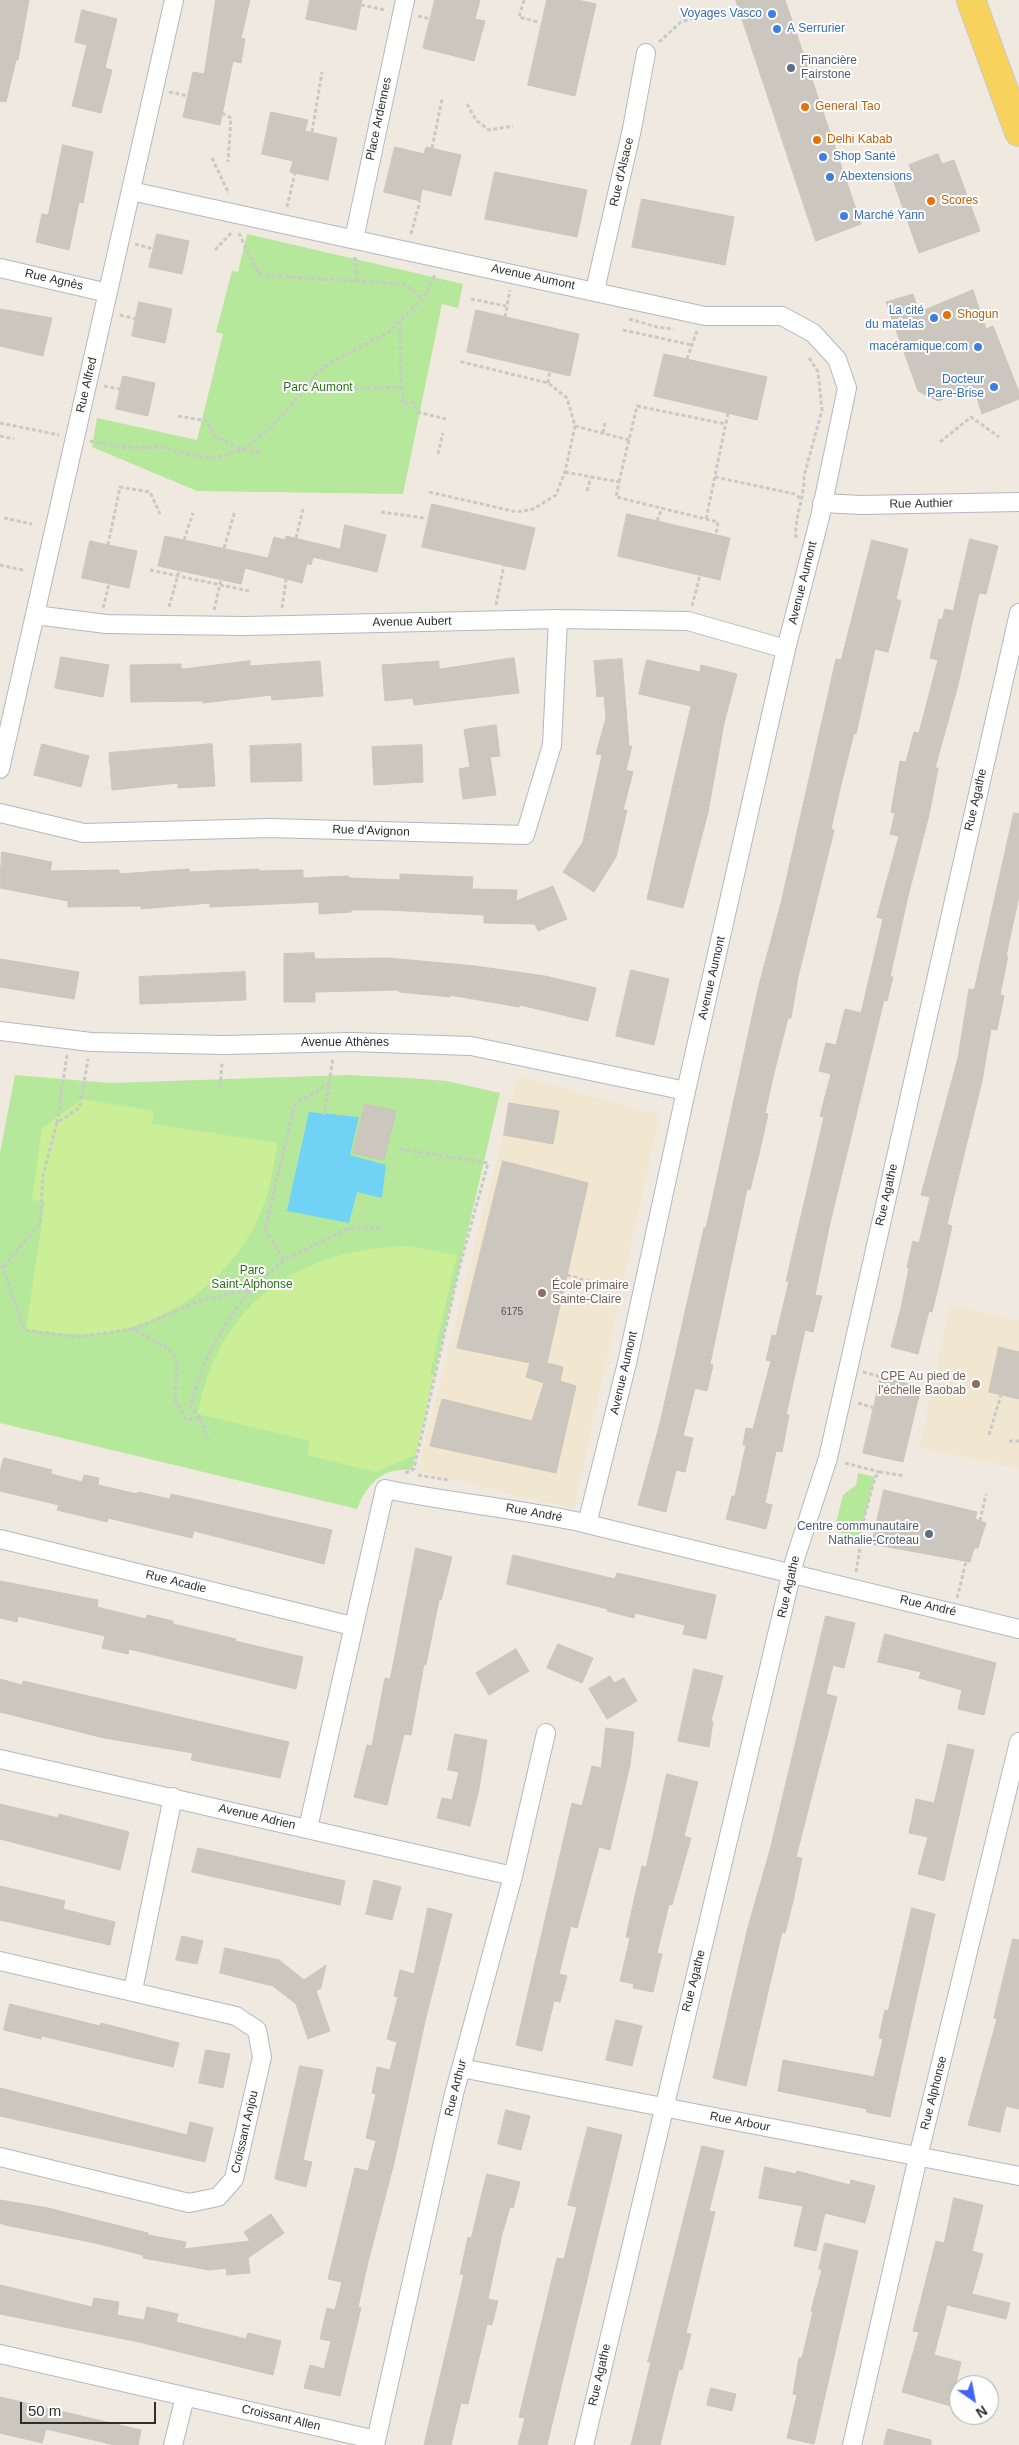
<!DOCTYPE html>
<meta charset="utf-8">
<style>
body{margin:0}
#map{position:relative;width:1019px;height:2445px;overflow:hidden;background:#efe9e0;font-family:Helvetica,sans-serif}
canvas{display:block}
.north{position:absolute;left:949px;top:2375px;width:50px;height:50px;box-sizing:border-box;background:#fff;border:1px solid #ababab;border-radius:50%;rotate:147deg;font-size:14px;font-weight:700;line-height:20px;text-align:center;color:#2e2e2e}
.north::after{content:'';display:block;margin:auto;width:18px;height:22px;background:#3e63ff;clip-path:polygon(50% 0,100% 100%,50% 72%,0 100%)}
.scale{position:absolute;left:20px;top:2402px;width:136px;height:22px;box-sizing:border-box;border:2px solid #2e2e2e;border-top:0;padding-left:6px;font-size:15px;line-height:18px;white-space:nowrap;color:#2e2e2e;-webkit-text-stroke:4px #fff;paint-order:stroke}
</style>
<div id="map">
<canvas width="1019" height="2445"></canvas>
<div class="north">N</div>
<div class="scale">50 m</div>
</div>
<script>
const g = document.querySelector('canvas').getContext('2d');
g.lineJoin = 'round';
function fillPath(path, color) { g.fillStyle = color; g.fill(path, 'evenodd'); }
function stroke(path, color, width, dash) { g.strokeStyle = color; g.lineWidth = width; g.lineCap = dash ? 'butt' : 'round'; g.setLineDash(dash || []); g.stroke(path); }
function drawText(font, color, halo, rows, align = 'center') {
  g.font = font + ' Helvetica,sans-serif'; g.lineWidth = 4; g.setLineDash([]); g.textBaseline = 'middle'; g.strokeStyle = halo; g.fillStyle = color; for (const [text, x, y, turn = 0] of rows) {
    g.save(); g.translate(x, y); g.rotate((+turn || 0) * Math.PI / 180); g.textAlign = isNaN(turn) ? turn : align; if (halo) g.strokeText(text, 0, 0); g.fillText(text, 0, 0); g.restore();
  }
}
fillPath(new Path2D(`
 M518,1076L659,1115L574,1509L418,1471Z
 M950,1305L1019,1321V1468L920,1448Z`), '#f1e6d0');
fillPath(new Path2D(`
 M247,234L463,284L458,308L442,304L403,494L197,491L92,447L97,418L197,440L223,334L216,332L232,271L238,272Z
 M15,1075L110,1083L346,1075L408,1078L447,1081L500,1093L412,1470C383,1467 367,1483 357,1509L0,1423V1153Z
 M858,1473L875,1477L859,1538L841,1533L836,1523L843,1495L856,1485Z`), '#b6e89b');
fillPath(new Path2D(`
 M82,1099L154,1111L152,1124L277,1143C275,1161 272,1178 267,1195C244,1272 169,1330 90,1334C68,1335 47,1332 26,1329L45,1202L32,1200L42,1128Z
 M407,1246L457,1255L430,1373L434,1375L415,1455L375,1472L307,1455L310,1441L198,1414C218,1303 299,1249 407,1246Z`), '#caef97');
fillPath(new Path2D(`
 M309,1112L359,1117L350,1155L386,1165L382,1198L357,1192L349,1223L287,1211Z`), '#70d2f5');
const building = new Path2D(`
 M0,0H29L18,60H16L6,102L0,101Z
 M216,0H250L241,38L245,39L241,63L233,61L220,125L183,117L193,72L204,74Z
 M310,0H362L356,30L306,19Z
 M435,0H480L475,19L485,21L474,61L423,48Z
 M547,0H578L596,4L575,96L528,85Z
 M736,0H785L861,224L816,241Z
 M82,10L117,19L105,68L112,70L101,113L72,106L87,45L75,42Z
 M271,112L308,120L305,131L337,138L328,180L290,172L293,161L262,154Z
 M63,145L93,152L83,203L79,202L69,250L36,242L42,214L48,215Z
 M395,147L424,154L426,147L461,155L451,196L422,189L420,201L384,192Z
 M938,154L942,164L954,160L980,231L919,253L893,180L912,173L909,165Z
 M495,172L587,190L577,237L485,219Z
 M642,199L734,217L725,265L632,247Z
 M157,234L189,241L182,274L149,267Z
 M973,290L986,329L993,326L1019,392V399L982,414L974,388L938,401L918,391L886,302L913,294L919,312Z
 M139,302L172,309L165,343L132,336Z
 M0,309L52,318L43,356L0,346Z
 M476,310L579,334L570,376L467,352Z
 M664,354L767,377L757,420L654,396Z
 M123,376L155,383L148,416L116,409Z
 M432,504L535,528L525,570L422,547Z
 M627,514L730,538L720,580L618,556Z
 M345,525L386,535L377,572L313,557L311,565L307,563L302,583L245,568L241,584L158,566L165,536L268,558L274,537L285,540L286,536L340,549Z
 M970,539L998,546L986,594L979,593L958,685L935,768H938L929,815L908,896L890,977H893L887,1001L884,1000L830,1223L815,1295L822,1296L813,1332L805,1330L786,1415H789L782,1452L776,1451L765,1503L772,1505L766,1529L726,1519L732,1496H735L746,1445H743L746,1428L753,1429L771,1361L766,1360L772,1335L776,1336L789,1281H786L824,1117L820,1116L831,1074L819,1071L826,1043L836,1045L845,1009L861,1013L883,919L877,917L899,836L890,834L895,813L891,812L900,761L906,762L914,732L919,733L938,660L930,658L939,619L942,620L945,609L953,611Z
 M872,540L908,549L896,599L901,601L888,652L875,649L856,734L854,733L840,789L831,829L834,830L798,977L791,1018H788L774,1073L765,1113L768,1114L759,1154L750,1190L747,1189L710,1364L713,1365L707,1391L695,1388L683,1436L693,1438L685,1472L676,1470L666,1512L638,1505L660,1423L704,1228H706L759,985L781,903L836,659L841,660Z
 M90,541L137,551L129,588L82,578Z
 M61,657L109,665L103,697L55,688Z
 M514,658L519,693L414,705L413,698L385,701L382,665L439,661V669Z
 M622,659L629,746H632L626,770L633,772L623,810H627L616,857L594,892L563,872L583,842L602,755L596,754L606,718L604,696L597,697L594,661Z
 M647,660L700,672L701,665L737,674L724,723L708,812L683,908L647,899L691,706L639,694Z
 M250,661V666L320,661L323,696L272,700L271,695L203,703V701L131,702L130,665L181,664V669Z
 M496,725L500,756L490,757L496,795L463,799L459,769L470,767L464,730Z
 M42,744L89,756L81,787L34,775Z
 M212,744L215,786L178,788V783L112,790L109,753Z
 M301,744L302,781L251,782L250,746Z
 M422,745L423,782L374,785L372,747Z
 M1014,813L1019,814V896L1006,956H1008L1000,995L1004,996L997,1030L991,1029L982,1081L947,1224L952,1226L938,1288L932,1312L929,1311L918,1354L891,1347L902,1304L909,1268L907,1267L913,1241L919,1243L930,1197L921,1195L958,1058L969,989L974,990Z
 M2,852L52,862L50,871L119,870V874L189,869V872L259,869V871L303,870V878L348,876L349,878L400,880V874L473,877L472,889L517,890L516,901L553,886L567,919L538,931L535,924L484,923V915L388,910H351V912L319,914V902L210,907V903L141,909V906L68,907V901L0,888Z
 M314,953L315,959L388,958L475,966L545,976L596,988L588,1021L520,1005L519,1007L450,995V997L399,992V990L315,992V1002H284V954Z
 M0,959L79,972L74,999L0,987Z
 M631,970L669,979L654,1045L616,1036Z
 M245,972L246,1000L140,1004L139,977Z
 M509,1103L559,1111L553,1144L504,1135Z
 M365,1104L396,1111L384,1160L353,1153Z
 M503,1161L588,1183L547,1363L563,1367L560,1381L576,1386L556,1473L430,1446L442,1399L532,1421L544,1383L526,1377L530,1363L457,1348Z
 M999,1347L1019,1352V1399L989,1392Z
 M881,1377L921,1387L903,1462L863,1453Z
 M4,1458L52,1470L51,1474L82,1482L84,1475L99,1478L98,1485L137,1494L138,1492L170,1499L171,1494L332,1530L324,1564L194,1531L192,1538L108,1518L107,1522L57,1510L59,1505L0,1491V1472Z
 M884,1490L977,1512L975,1519L986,1523L978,1548H974L970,1562L872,1544Z
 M416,1548L452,1557L441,1600H439L426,1665L424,1664L411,1735L404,1734L387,1805L354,1797L367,1745L372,1746L385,1678L390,1679Z
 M513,1555L615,1579L617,1573L716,1595L706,1639L683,1634L685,1625L635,1613L634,1618L607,1611L608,1609L507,1584Z
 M0,1581L98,1600L97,1607L146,1619L147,1615L173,1621V1624L236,1639L235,1641L303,1657L296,1689L129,1649L128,1654L102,1648L105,1636L18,1616L17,1622L0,1618Z
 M826,1616L855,1623L844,1668L833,1665L826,1694L837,1697L796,1857L802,1858L794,1897L785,1933L782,1932L746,2086L713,2078L747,1931L770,1850Z
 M885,1634L996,1663L984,1715L958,1709L962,1690L919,1678L921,1672L878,1662Z
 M558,1644L593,1658L582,1683L547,1668Z
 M516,1649L529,1671L489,1695L476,1673Z
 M694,1669L723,1676L711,1721L713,1722L709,1747L678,1741Z
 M610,1676L614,1683L624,1678L637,1701L607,1719L589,1689Z
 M0,1679L22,1685L23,1681L289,1742L280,1778L191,1760L193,1753L104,1738L0,1712Z
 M606,1728L634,1732L630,1765L610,1850L599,1847L577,1928L571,1926L559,1974L567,1976L560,2002L554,2001L542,2051L516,2045L572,1803L582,1806L592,1766L601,1768Z
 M455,1734L487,1740L479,1789L470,1826L437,1818L442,1798L452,1800L459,1772L448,1770Z
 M948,1744L974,1750L944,1881L918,1874L928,1837L909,1833L916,1799L934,1803Z
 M667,1774L698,1782L684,1836L691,1838L672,1905L669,1904L657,1953L662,1954L653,1992L633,1988L634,1984L620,1981L630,1938L626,1937L635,1896L642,1866L646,1867Z
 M0,1804L58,1818L59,1814L129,1832L120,1870L0,1839Z
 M198,1848L345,1881L340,1905L192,1872Z
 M374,1880L401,1887L392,1920L366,1914Z
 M0,1886L65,1901L63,1909L115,1922L110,1945L0,1920Z
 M428,1908L452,1914L426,2017L394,2163L368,2262L358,2307L361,2308L340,2396L304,2388L310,2365L324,2369L331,2341L320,2339L327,2308L335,2310L342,2282L328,2279L355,2168L368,2171L376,2141L366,2138L376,2094L372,2093L377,2067L390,2070L397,2042L387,2039L398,1997L394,1996L400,1970L414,1974Z
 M912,1908L935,1914L890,2117L866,2112L867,2109L778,2091L783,2060L874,2077L883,2039L879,2038L885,2010L888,2011Z
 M182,1936L203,1941L197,1964L176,1960Z
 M1013,1939L1019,1940V2109L1006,2106L1000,2132L968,2125L997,2019L994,2018Z
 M225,1948L279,1960L304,1980L326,1965L321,1988L316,1991L330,2031L308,2039L296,2004L273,1986L220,1973Z
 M10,2004L100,2026L101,2023L179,2043L173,2067L42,2036L41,2039L4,2030Z
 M616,2020L642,2026L632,2066L606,2060Z
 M206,2050L230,2054L223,2088L199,2083Z
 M300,2066L323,2070L303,2160L312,2162L306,2187L275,2179Z
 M0,2088L187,2135L190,2122L213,2128L205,2162L0,2116Z
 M506,2110L530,2116L521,2150L498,2144Z
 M588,2127L622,2135L547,2445H518L525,2418L519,2417L557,2258L564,2259L577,2207L568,2205Z
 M702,2146L724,2151L709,2211L715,2212L686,2333L691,2334L682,2370L679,2369L660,2445H631L651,2362H648Z
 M765,2167L796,2174L797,2171L850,2185L851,2180L875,2186L865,2223L825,2213L816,2251L794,2246L803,2206L759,2198Z
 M487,2174L520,2182L513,2208L510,2207L502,2234L488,2299L498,2301L492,2325L487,2324L468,2404L461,2403L451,2445H424L464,2275L460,2274L468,2237L471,2238Z
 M954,2198L983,2205L972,2251L983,2254L972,2294L1010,2303L1006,2319L947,2305L934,2355L961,2362L951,2406L902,2392L919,2332L913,2331L936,2241L944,2243Z
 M0,2200L48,2208L148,2233V2235L186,2242L184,2249L250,2241L244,2232L271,2214L284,2233L248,2258L250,2273L227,2275L226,2268L209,2270L143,2258V2255L95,2243L5,2225L0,2223Z
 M825,2243L858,2251L814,2444L787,2438L797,2395L793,2394L799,2358H802L813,2312L811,2311L822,2270L819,2269Z
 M0,2285L92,2307L94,2298L119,2302L117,2315L144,2320L147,2307L178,2314L176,2322L246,2339L248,2333L281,2341L273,2375L139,2342L0,2314Z
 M711,2388L736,2394L732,2411L707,2405Z
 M0,2397L141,2430L138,2445H115L46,2429L42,2443L0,2433Z
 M888,2429L931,2440V2445H884Z`);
fillPath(building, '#cbc7be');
stroke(building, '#ccc5b9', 1);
const minor = new Path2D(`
 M131,191L705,316H782L813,333L837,359L847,388L820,517L786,649L686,1091L627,1363L587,1524
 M354,239L405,0
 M0,268L108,293
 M595,290L632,129L646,53
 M822,503L861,505L1019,502
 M35,615L106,624L166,625L245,626L558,619L688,621L786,649
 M0,769L174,0
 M0,813L84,833L269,828L525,835L552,745L558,619
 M0,1031L91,1042L224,1045L351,1042L471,1046L686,1091
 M0,1539L352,1626
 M0,1759L513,1876
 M308,1828L385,1489C448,1502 512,1508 575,1521L1019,1629
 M0,1961L236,2016L257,2030L262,2057L234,2179L218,2197L189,2203L0,2157
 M133,1990L173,1797
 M461,2068L1019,2176
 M0,2354L376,2440
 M173,2445L185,2397
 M375,2445L454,2094L513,1876L546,1733
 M584,2445L795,1559L828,1458L1019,613
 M852,2445L918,2157L1019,1742`);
const primary = new Path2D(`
 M971,0L1019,132`);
stroke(minor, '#b4b7c2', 20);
stroke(primary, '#c9c9c9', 30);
stroke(new Path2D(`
 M524,0L519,17L538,22
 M361,5L385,10
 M418,16L430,19
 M659,42L681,22L704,15
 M169,92L188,96
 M467,104L476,120L489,130L513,126
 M222,113L231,118L228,162
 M312,132L322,72
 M432,148L442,99
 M212,158L229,194
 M287,207L295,173
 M239,233L254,266L261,275L402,284L413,290L422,299
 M411,234L420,201
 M135,244L153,249
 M215,250L233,231
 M355,257L357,281
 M471,299L506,306
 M120,315L136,319
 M505,317L510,290
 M629,319L657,327L674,329
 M623,330L692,345
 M687,359L697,331
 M311,381L323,390L401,387L400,322
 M548,383L550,371
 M104,386L120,389
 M401,387L403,389V404L413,402L417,412L446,419
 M178,416L207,421L214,436L242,450L260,452
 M0,423L59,435
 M575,426L629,440
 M603,433L605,423
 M0,436L14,439
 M90,441L128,448L162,447L200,457L215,458L242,450L268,430L295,401L316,374L328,364L389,332L425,296L435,274
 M940,442L971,417L999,437
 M438,454L443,433
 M565,472L619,482L616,497L718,522L716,535
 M715,477L795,494L802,500
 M619,482L637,406L726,424
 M587,491L591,477
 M429,492L517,512L533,509L556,495L565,472L575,426L567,398L548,383L458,361
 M381,512L424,518
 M4,518L32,524
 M706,519L728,413
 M657,521L662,508
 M296,538L303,509
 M796,538C794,517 805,497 804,476L822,410L818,372L808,356
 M184,540L193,513
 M108,545L120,487L150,492L160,514
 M224,548L235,511
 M0,565L23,570
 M150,570L249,591
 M496,605L504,565
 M692,606L700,575
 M169,607L179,571
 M103,608L109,584
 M282,608L286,579
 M214,610L221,580
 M220,1087L222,1063
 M324,1115L333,1058
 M57,1123L67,1055
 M400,1149L488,1163L459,1269L414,1469L403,1474
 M284,1260L265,1229L295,1104L329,1084
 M0,1266L3,1267L24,1330L77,1337L133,1329L164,1346L174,1354L177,1367L175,1400L186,1420L200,1418L210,1444
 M3,1267L40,1224L43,1175L57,1123L80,1107L88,1059
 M567,1275L595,1283
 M133,1329L200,1301L251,1289
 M863,1372L881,1377
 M858,1403L874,1408
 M200,1418L190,1407L198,1381L209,1353L228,1320L251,1289L284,1260L349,1228H381
 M989,1435L1001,1395
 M1009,1441H1019
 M845,1463L880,1472
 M418,1475L448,1480
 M980,1521L986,1494
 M856,1572L861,1542L859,1538L875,1477L881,1472L905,1476
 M957,1598L966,1562`), '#c9c9c9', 3, [4, 2.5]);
stroke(minor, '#fff', 18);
stroke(primary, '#f7d25d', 28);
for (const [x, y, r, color] of [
 [772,14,5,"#3f7fe0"],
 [777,29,5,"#3f7fe0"],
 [791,68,5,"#5c6f8a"],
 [805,107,5,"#e8710a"],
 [817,140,5,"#e8710a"],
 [823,157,5,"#3f7fe0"],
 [830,177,5,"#3f7fe0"],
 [931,201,5,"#e8710a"],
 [844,216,5,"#3f7fe0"],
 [947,315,5,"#e8710a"],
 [934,318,5,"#3f7fe0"],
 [978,347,5,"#3f7fe0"],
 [994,387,5,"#3f7fe0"],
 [542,1293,5,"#8d6e63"],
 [976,1384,5,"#8d6e63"],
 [929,1534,5,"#5c6f8a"]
]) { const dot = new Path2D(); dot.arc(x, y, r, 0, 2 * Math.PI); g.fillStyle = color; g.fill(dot); stroke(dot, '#fff', 2); }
drawText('10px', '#555452', null, [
 ["6175",512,1312]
]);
drawText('12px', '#366cbe', '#fff', [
 ["Voyages Vasco",762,14],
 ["A Serrurier",787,29,"left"],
 ["Shop Santé",833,157,"left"],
 ["Abextensions",840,177,"left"],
 ["Marché Yann",854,216,"left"],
 ["La cité",924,311],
 ["du matelas",924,325],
 ["macéramique.com",968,347],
 ["Docteur",984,380],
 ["Pare-Brise",984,394]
], 'right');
drawText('12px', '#4e5e75', '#fff', [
 ["Financière",801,61],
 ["Fairstone",801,75],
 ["Centre communautaire",919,1527,"right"],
 ["Nathalie-Croteau",919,1541,"right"]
], 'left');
drawText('12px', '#c56008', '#fff', [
 ["General Tao",815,107],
 ["Delhi Kabab",827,140],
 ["Scores",941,201],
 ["Shogun",957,315]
], 'left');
drawText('12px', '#2e2e2e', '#fff', [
 ["Place Ardennes",379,119,-78],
 ["Rue d'Alsace",622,172,-77],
 ["Avenue Aumont",533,277,12],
 ["Rue Agnès",54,280,13],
 ["Rue Alfred",87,385,-77],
 ["Rue Authier",921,504,-1],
 ["Avenue Aumont",803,583,-76],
 ["Avenue Aubert",412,622,-1],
 ["Rue Agathe",976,800,-77],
 ["Rue d'Avignon",371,831,2],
 ["Avenue Aumont",712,978,-77],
 ["Avenue Athènes",345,1043],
 ["Rue Agathe",887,1195,-77],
 ["Avenue Aumont",624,1373,-77],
 ["Rue André",534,1513,10],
 ["Rue Acadie",176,1582,14],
 ["Rue Agathe",789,1587,-77],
 ["Rue André",928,1606,13],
 ["Avenue Adrien",257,1817,13],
 ["Rue Agathe",694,1981,-76],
 ["Rue Arthur",456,2088,-76],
 ["Rue Alphonse",934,2093,-76],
 ["Rue Arbour",740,2122,11],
 ["Croissant Anjou",245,2132,-77],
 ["Rue Agathe",600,2375,-77],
 ["Croissant Allen",281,2418,13]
]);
drawText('12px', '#2b7118', '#fff', [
 ["Parc Aumont",318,388],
 ["Parc",252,1271],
 ["Saint-Alphonse",252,1285]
]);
drawText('12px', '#785e54', '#fff', [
 ["École primaire",552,1286],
 ["Sainte-Claire",552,1300],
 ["CPE Au pied de",966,1377,"right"],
 ["l'échelle Baobab",966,1391,"right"]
], 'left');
</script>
